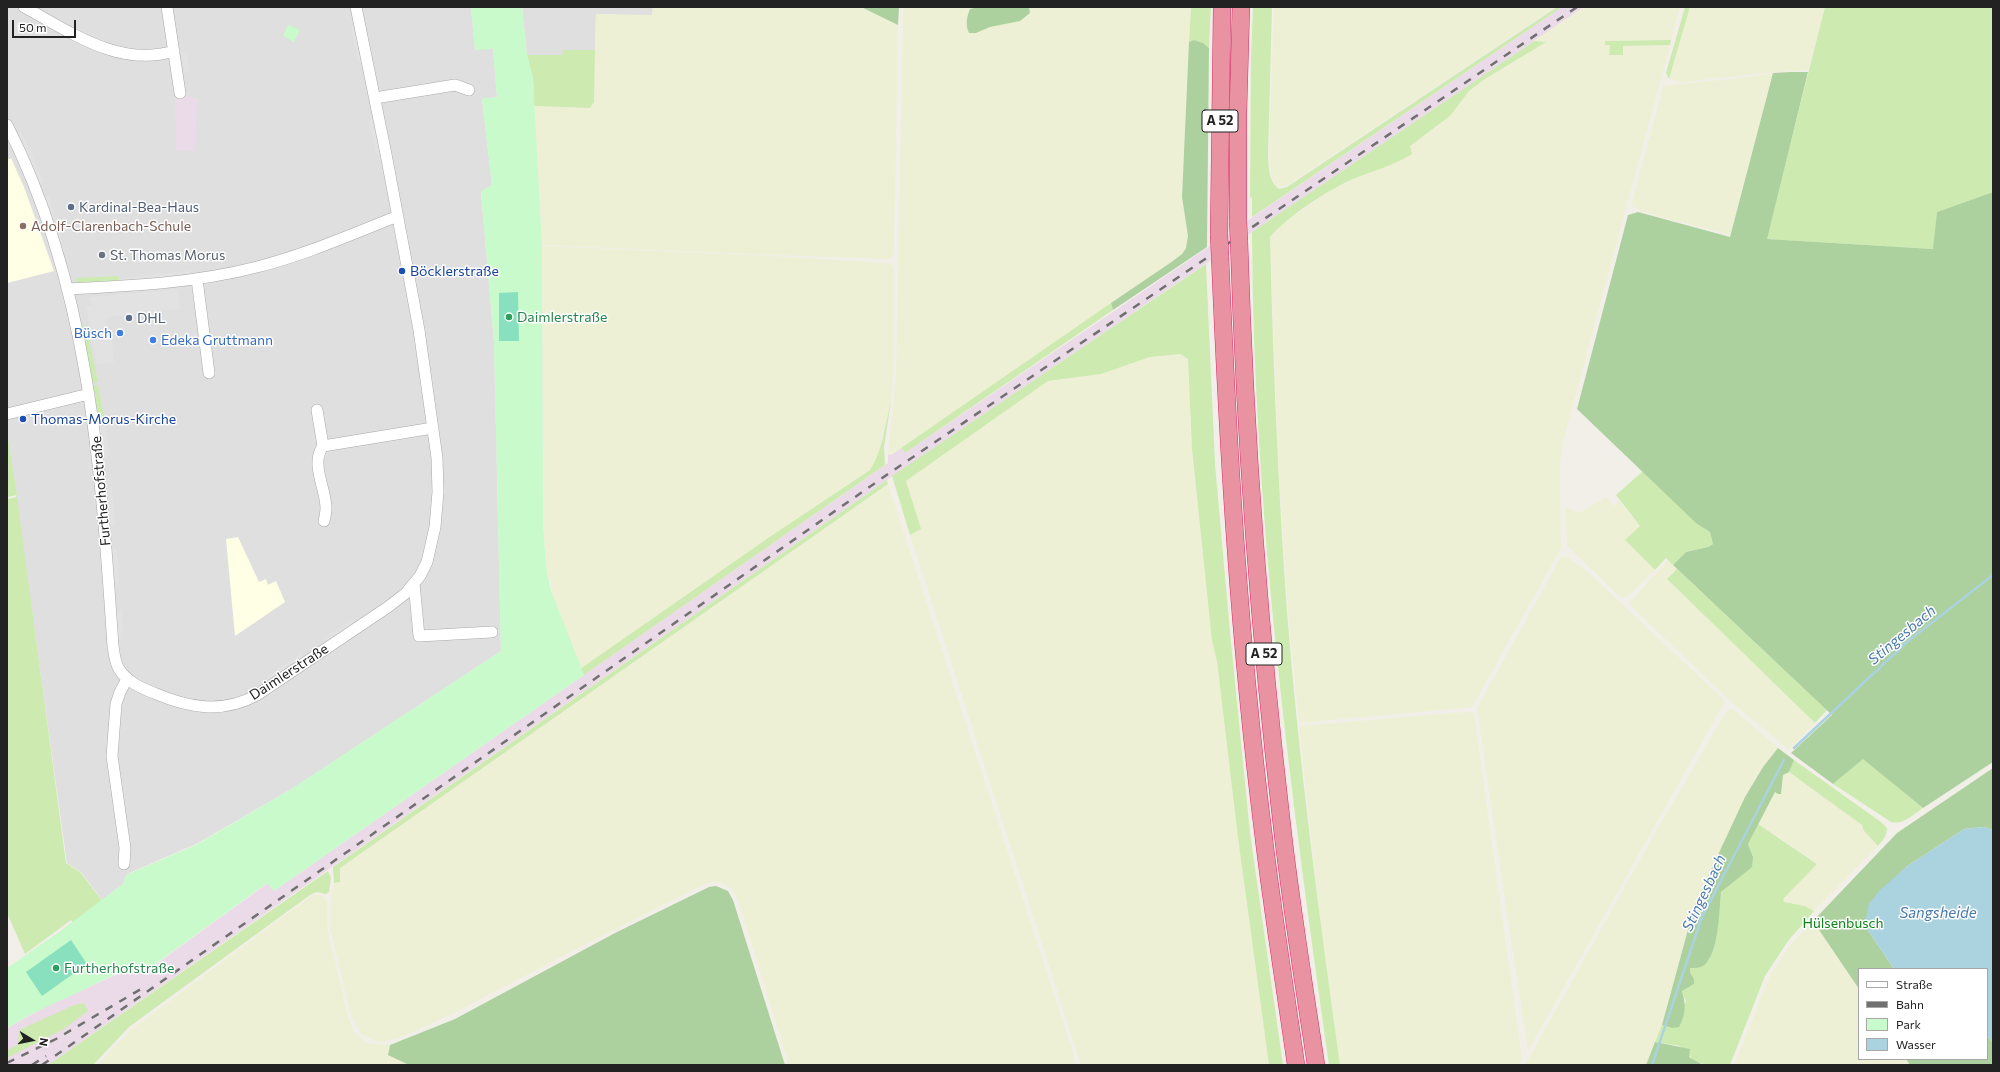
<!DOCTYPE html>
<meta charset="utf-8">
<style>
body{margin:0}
#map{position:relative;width:2000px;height:1072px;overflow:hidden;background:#f2efe9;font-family:Commissioner,sans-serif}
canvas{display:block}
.frame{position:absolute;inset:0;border:8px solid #222;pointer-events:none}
.legend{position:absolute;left:1858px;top:968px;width:130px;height:92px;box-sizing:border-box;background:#fff;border:1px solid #a7a7a7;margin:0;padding:5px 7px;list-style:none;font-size:12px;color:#222}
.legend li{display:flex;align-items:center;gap:8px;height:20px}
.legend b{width:20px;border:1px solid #a7a7a7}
.north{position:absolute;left:12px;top:1020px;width:40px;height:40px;-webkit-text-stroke:3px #fff;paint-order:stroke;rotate:100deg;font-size:11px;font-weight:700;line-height:16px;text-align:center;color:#222}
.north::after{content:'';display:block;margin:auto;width:14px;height:18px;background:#222;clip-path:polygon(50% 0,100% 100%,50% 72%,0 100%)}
.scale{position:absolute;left:12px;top:20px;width:64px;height:18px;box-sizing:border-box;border:2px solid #222;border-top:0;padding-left:5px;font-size:12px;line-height:14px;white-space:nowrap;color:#222;-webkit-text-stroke:3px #fff;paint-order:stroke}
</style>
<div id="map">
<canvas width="2000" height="1072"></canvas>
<div class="frame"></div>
<ul class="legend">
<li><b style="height:5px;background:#fff"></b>Straße</li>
<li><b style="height:5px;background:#707070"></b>Bahn</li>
<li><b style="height:11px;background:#c8facc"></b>Park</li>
<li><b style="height:11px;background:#aad3df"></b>Wasser</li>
</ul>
<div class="north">N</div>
<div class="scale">50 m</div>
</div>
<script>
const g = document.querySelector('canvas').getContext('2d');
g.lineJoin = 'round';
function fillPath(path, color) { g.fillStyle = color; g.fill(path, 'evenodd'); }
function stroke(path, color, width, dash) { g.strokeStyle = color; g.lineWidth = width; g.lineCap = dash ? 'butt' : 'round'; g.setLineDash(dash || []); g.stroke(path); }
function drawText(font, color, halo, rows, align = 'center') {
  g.font = font + ' Commissioner,sans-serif'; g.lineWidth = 3; g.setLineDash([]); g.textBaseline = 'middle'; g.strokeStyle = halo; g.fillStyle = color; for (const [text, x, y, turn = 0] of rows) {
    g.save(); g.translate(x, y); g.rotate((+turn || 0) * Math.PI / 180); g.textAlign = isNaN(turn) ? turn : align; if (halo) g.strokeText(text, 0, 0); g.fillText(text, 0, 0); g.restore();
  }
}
fillPath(new Path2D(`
 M7,7H471L475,49H493L497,97L482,99L492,185L481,192L494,342L501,651L293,788L198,843L127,874L123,884L102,900L81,872L67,863L7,432Z
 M522,7H653L652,16L596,14L595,50H563V55H527Z`), '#e0dfdf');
fillPath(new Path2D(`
 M1562,7H1584L887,480L48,1065H7V1028L49,1005L122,972L146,965H155L268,883L274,891L888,463V454L891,455L901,448L905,453Z
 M180,93L197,99L195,151L176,150L175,94Z`), '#ebdbe8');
fillPath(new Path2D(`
 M11,158L24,187L54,271L7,283V160Z
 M238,537L259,582L266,579L268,585L276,581L285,602L235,636L226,539Z`), '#ffffe5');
fillPath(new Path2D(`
 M653,7H861L898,25L894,253L893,256L888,259L773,255L542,245L534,106L589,108L593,102L596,14L652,15Z
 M903,7H1191L1182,197L1188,236L1186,248L1182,254L1170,263L891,455L888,454L896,375Z
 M1274,7H1555L1286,186L1279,187L1273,181L1271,175L1269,155Z
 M1584,7H1680L1671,40L1605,41L1610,45L1609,55L1623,46L1670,45L1564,438L1560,463L1561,548L1559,552L1472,707L1299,723L1288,613L1278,463L1270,237L1279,226L1333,189L1354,179L1434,129L1450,116L1469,91L1485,79L1545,42L1534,41Z
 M1690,7H1825L1808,70L1765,73L1682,82L1669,79Z
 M1773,73L1730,235L1661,217L1634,208L1632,202L1663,87L1668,85L1741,78Z
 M542,246L773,256L885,263L891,264L894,268L893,375L891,401L879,451L876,462L870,470L768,538L580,669L555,603L546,565L543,524Z
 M1180,354L1188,359L1192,449L1212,641L1217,661L1238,838L1269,1065H1081L910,535L920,529L906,481L1048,381L1101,374L1150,357Z
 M888,484L1074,1056V1065H789L737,897L731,888L717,881L707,883L613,930L452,1014L397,1039L377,1042L361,1034L351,1016L330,928L331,898L334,883L340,882V868Z
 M1606,497L1614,506L1620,500L1623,506L1640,526L1625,540L1655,570L1627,597H1620L1567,545L1565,507L1580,513Z
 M1566,556L1589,573L1725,701L1528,1051L1505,901L1477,708L1561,557Z
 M1668,560L1677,569L1667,579L1815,723L1789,750L1729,700L1631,606V601Z
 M1728,709H1733L1778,748L1763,767L1745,797L1695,904L1662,1025L1646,1065H1525L1656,831Z
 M1465,712H1473L1474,714L1522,1059L1519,1065H1340L1320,920L1299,726Z
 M1785,772H1789L1862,825L1864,831L1878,846L1814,911L1805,906L1783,902V898L1817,863L1758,824L1775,791L1782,783L1783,775Z
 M316,894L321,895L327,901V927L348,1017L354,1032L369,1044L390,1045L388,1055L409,1065H97L132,1029L311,896Z
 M1813,921L1859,989V1059H1906L1910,1065H1734L1771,973L1792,943Z`), '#eef0d5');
fillPath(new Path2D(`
 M1191,7H1211L1209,48L1203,43L1194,40L1189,42Z
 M1253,7H1272L1268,155C1269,168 1268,180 1279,189L1287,187L1557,7H1562L1252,217V198L1250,197L1251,58Z
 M1685,7H1690L1669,79L1666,73Z
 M1825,7H1993V192L1937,212L1934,249L1766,239Z
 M1671,40L1670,45L1623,46V55H1609L1610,45H1605V41Z
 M1534,41L1546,42L1485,79L1469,91L1450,116L1410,146L1412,154C1394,165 1373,171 1353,179C1328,190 1288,216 1270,237C1273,362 1278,487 1287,612C1299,764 1319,915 1340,1065H1329C1290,789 1253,511 1252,232Z
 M563,50H595L594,102L590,108L534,106L533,79L527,55H562Z
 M1206,264L1215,464L1230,632L1250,833L1283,1065H1269L1238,838L1217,661L1212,641L1192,449L1188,359L1180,354L1150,357L1101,374L1048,381L906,481L921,529L910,535L892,476Z
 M118,276L120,282L82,284L77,282L76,278Z
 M1111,303L1113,310L905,453L901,448Z
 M86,325L98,382L92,383L79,327Z
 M98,385L104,416L101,418L97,416L92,386Z
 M891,401L884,447L885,465L584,675L580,669L768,538L870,470C883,451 885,423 891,401Z
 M7,432L17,495L7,497Z
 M1643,471L1697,524L1710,532L1713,544L1708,547L1686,552L1673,565L1666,558L1655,570L1625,540L1640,526L1616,495Z
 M887,480L888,484L340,868V882L334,883L333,867Z
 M17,497L66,863L80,872L114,916L108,965L71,920L25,954L7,913V499Z
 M1677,569L1827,710L1815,723L1667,579Z
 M1863,758L1923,808C1913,815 1903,825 1891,822L1833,784Z
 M1794,760L1881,822L1887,828C1887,836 1883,840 1878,846L1864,831L1862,825L1789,772Z
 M1758,824L1817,864L1783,899L1784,902L1805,906L1814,911L1788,941L1765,976L1730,1065C1704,1065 1697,1067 1680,1046L1655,1042L1662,1025L1668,1027L1686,1002L1682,991L1694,984V979L1690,972V968C1725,967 1714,917 1721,894C1722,890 1748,863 1753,857L1748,844Z
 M328,871L331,878L329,892L326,894L316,892L310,895L129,1027L93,1065H48Z
 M84,1003L88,1011L64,1029L7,1058V1050L18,1045L19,1030L74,1005Z`), '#cdebb0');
fillPath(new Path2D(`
 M861,7H899L898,25Z
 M979,7H1029L1030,13L1020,21L990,27L976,33H969C965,25 967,16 970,9Z
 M1194,40L1203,43L1209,48L1207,247L1113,310L1111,303L1170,263L1182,254L1186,248L1188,236L1182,197L1189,42Z
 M1791,72H1808L1767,239L1933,249L1937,212L1993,192V762L1923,808L1863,759L1833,784L1791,753L1832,715L1673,565L1686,552L1708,547L1713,544L1710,532L1697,524L1577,409L1628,215L1638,212L1730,237L1773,73Z
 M1778,748L1794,760L1789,772L1783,775L1781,794H1778L1775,792L1748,844L1753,857L1752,867L1721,892C1719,911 1719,948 1707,962C1703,968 1697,968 1690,968V972L1694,979V984L1682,991C1686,1004 1686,1014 1679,1027L1672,1028L1662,1025L1695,904L1745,797L1763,767Z
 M1993,768V830L1984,827L1964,829L1906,867L1867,929L1894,969H1859V989L1813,921L1897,833Z
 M716,886L728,891L733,900L785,1065H409L388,1055L390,1045L455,1019L615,933L709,887Z
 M1987,1036L1993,1042V1065H1910L1906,1059H1987Z
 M1655,1042L1690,1049L1689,1057L1703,1065H1646Z`), '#add19e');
fillPath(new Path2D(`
 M471,7H522L527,55L533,79L542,245L543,524L546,565L550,588L584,675L274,891L267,883L154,965C128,965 102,981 79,992C55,1003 30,1014 7,1028V968L59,932L123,884L126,875L198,844L293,788L501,651L494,342L481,191L492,185L482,99L497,97L493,49L475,50Z
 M288,25L300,30L294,42L283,36Z`), '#c8facc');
fillPath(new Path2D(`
 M518,292L519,341H499V293Z
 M71,940L87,964L42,996L26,972Z`), '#88e0be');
fillPath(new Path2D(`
 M357,26L364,61L358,62L351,27Z
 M181,52H187L190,72H184Z
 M376,119L382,152L376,154L369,120Z
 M21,131L44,182L39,185L16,134Z
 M49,196L65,251L59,253L43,197Z
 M191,271V276L125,283L124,277Z
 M178,289L180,309L109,317L105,323L106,331H111L114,362L97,364L86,306L92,305L90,297Z
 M105,420L109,457L103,461L98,423Z
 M112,487L115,525L109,528L106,490Z
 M117,549L119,583L113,587L110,551Z
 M122,609L123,638L117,641L115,611Z
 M353,618L359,622L329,642L323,639Z
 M300,654L306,658L273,681L266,677Z`), '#e2e2e2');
fillPath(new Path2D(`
 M1984,827L1993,830V1042L1987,1036V969H1894L1867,929L1866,918L1869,904L1879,891L1906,867L1964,829Z`), '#aad3df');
stroke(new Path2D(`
 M1794,748L1907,642L1993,575
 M1652,1065L1702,917L1784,760`), '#aad3df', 2.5);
const minor = new Path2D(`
 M24,7C71,32 119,68 174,51
 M167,7L180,93
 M375,98L455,85L469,90
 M7,125C89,285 101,469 113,646C114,653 115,663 119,669C127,682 141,688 154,693C189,708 222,714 257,695L388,607L406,593L420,576L427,562L435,527L438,492L437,458L419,330L386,154L356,7
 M197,279L209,373
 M67,289C131,286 195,283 257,267C305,255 352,234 398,216
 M317,410L323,446
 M7,414L89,394
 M324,521C325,517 326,512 326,508C326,488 310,464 323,446L433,428
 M414,583L419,636L492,632
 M124,864L125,848L112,756L116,704L120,692L127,679`);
const highway = new Path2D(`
 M1238,222V113L1241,7
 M1219,235L1222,7
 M1239,241C1245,436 1259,631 1282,826C1291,906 1304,985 1316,1065
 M1220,256C1228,448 1239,640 1263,831C1272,909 1285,987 1296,1065`);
stroke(minor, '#a9a9a9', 12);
stroke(highway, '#dc2a67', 18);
stroke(minor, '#fff', 11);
stroke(highway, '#e892a2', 17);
stroke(new Path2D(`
 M7,1063L56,1039L141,989
 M32,1065L46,1056
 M42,1065L888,474L1577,7`), '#707070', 2.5, [8, 8]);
const highwayBridge = new Path2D(`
 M1238,222L1239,241
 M1219,235L1220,256`);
stroke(highwayBridge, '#dc2a67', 18, []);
stroke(highwayBridge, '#e892a2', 17);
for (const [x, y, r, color] of [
 [71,207,4,"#5c6f8a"],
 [23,226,4,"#8d6e63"],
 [102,255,4,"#6b7280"],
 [402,271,4,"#1a4fb4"],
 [509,317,4,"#2e9e5b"],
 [129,318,4,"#5c6f8a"],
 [120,333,4,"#3f7fe0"],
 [153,340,4,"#3f7fe0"],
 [23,419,4,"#1a4fb4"],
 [56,968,4,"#2e9e5b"]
]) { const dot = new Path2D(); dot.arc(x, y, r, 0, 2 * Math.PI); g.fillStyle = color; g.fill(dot); stroke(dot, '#fff', 1.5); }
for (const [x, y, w] of [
 [1220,121,36],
 [1264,654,36]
]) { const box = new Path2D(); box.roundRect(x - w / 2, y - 11, w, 22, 3); g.fillStyle = '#fff'; g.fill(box); stroke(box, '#222', 1); }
drawText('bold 13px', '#222', null, [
 ["A 52",1220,121],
 ["A 52",1264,654]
]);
drawText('14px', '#4e5e75', '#fff', [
 ["Kardinal-Bea-Haus",79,207],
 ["DHL",137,318]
], 'left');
drawText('14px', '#785e54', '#fff', [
 ["Adolf-Clarenbach-Schule",31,226]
], 'left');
drawText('14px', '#5b616d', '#fff', [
 ["St. Thomas Morus",110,255]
], 'left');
drawText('14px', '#164399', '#fff', [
 ["Böcklerstraße",410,271],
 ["Thomas-Morus-Kirche",31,419]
], 'left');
drawText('14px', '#27864d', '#fff', [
 ["Daimlerstraße",517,317],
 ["Furtherhofstraße",64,968]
], 'left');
drawText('14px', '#366cbe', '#fff', [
 ["Büsch",112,333],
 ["Edeka Gruttmann",161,340,"left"]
], 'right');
drawText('14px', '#222', '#fff', [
 ["Furtherhofstraße",101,491,-95],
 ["Daimlerstraße",289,672,-33]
]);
drawText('14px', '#0c8416', '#fff', [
 ["Hülsenbusch",1843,923]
]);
drawText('italic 15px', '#4a7aab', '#fff', [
 ["Stingesbach",1902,635,-40],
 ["Stingesbach",1704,893,-65],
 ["Sangsheide",1938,913]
]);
</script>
